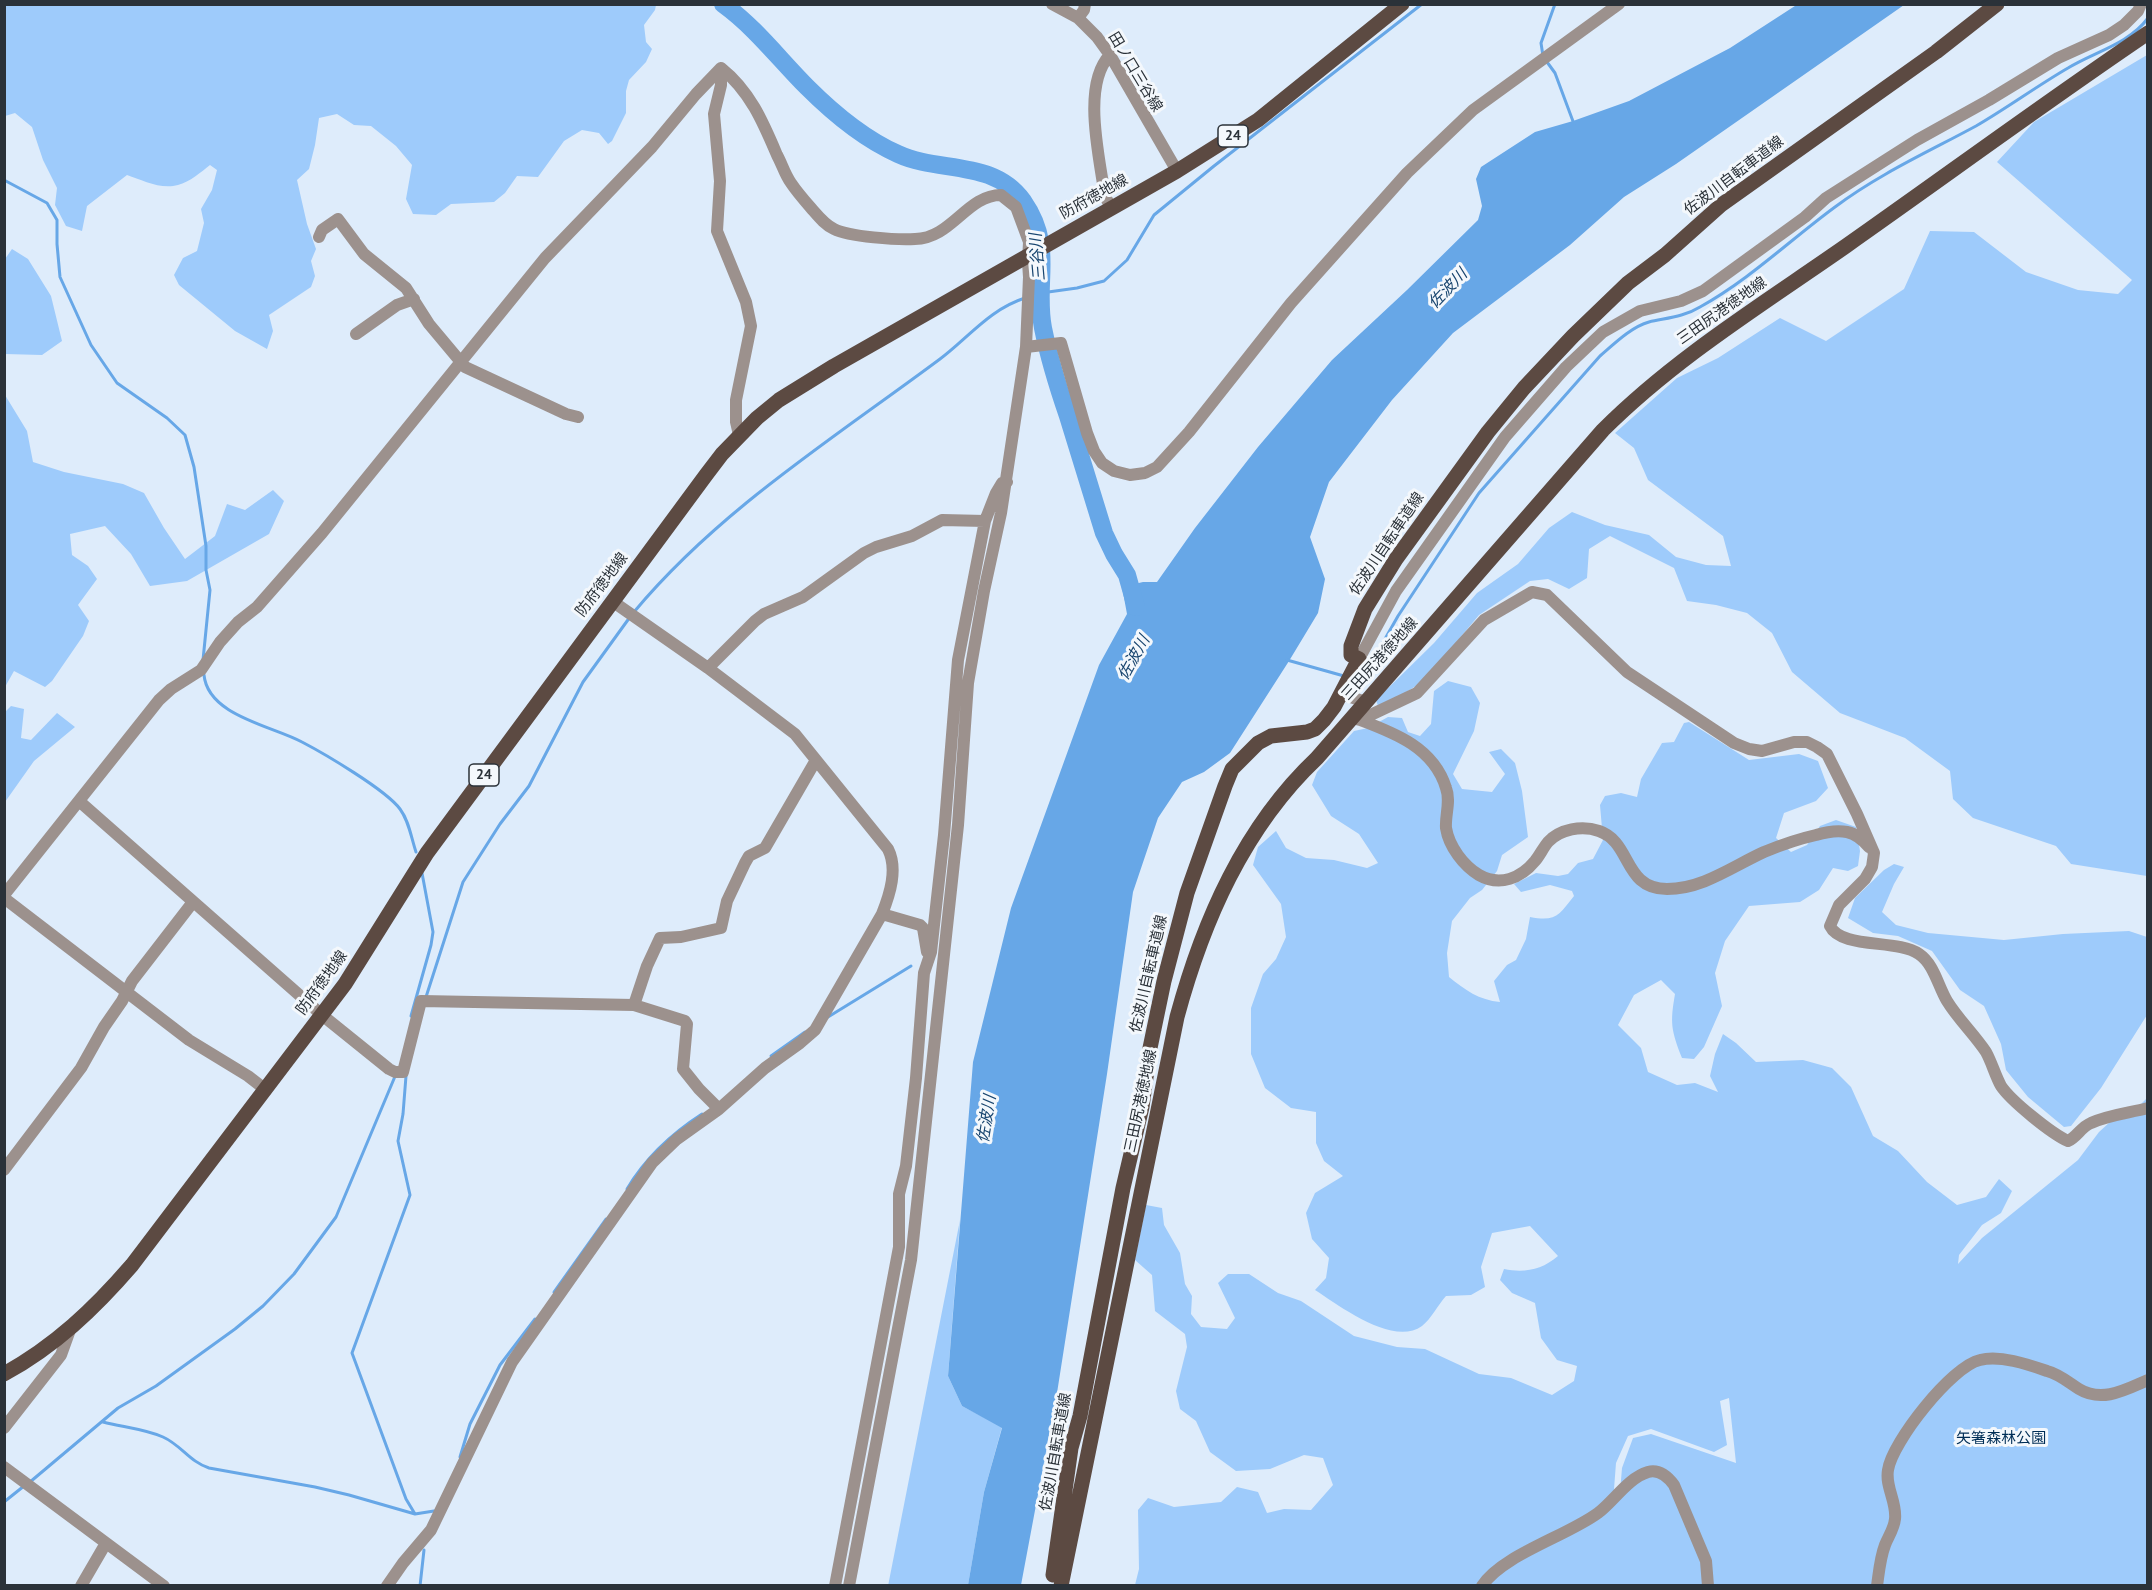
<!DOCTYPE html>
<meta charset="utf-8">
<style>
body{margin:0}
#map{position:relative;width:2152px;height:1590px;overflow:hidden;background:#deecfb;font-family:"PT Sans",sans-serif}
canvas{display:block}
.frame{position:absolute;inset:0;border:6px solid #2b3239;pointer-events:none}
</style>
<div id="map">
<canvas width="2152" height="1590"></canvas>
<div class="frame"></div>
</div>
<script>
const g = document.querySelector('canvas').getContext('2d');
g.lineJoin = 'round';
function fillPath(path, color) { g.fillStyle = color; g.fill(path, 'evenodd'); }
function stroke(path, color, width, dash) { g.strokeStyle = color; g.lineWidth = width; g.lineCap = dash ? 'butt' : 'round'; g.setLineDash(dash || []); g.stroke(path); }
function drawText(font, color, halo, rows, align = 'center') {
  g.font = font + ' "PT Sans","Noto Sans JP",sans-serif'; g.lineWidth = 6; g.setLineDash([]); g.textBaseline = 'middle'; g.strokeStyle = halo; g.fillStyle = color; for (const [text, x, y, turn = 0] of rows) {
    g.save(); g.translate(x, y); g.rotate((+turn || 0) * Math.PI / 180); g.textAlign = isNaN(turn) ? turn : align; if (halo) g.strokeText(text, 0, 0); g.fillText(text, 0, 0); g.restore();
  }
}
fillPath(new Path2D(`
 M5,4H656V5L655,10L644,25L646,42L652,49L646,62L629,80L626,91V113L612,141L608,144L599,133L582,130L564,141L538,177L517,176L505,193L494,202L451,204L436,215L413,214L406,199L412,165L396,146L371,126L354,125L337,114L319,118L315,145L309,169L297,180L307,224L316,249L311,261L315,276L311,287L269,315L273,331L267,349L235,331L179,285L174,275L183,258L197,251L204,223L201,209L212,190L217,170L210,165C201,172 190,182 178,185C161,190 142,180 127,175L87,206L82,231L66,226L55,205L57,188L43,160L32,127L15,113L5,116Z
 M2147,55V876L2071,864L2056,846L1973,818L1953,799L1950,771L1905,738L1840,713L1792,672L1772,633L1747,613L1716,605L1687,601L1674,568L1610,536L1589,549L1587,578L1569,589L1548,579L1530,581L1479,615L1424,681L1379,709L1376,700L1434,643L1477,593L1518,564L1549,528L1572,512L1605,525L1649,535L1676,557L1706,565L1731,566L1723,536L1648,480L1634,448L1615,433L1677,378L1718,358L1780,318L1826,341L1904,289L1930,231L1974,232L2026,272L2078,290L2118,294L2132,280L1997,162L2034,122Z
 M12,249L28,259L51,296L62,341L42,355L5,354V259Z
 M5,395L27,431L33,462L64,472L123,484L144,493L164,528L185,559L215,536L227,504L245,510L273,490L284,501L269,534L187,581L150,586L131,554L105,526L70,534L72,555L88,566L97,579L78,605L89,621L83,636L52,681L45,687L14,671L5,687Z
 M1448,681L1471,687L1480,703L1474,731L1453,774L1462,789L1492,792L1505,774L1489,752L1501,749L1515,763L1522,791L1528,837L1502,855L1497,871L1482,890L1470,898L1452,921L1447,953L1449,977C1465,990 1479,1000 1500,1002L1494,981L1507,965L1516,960L1526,939L1530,917C1556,922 1559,915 1574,896L1572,891L1550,885L1521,892L1514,884L1536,873L1558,876L1568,874L1578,863L1593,859L1603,840L1600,805L1605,796L1621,793L1637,797L1641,779L1662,743L1674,742L1684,723L1689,722L1749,760L1799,754L1818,761L1828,788L1816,801L1784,813L1776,838L1791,852L1807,845L1820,826L1836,820L1856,827L1860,851L1858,866L1848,871L1833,868L1819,890L1800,902L1749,906L1725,941L1715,973L1722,1006L1704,1047L1694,1059L1682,1058C1671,1030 1670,1023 1675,994L1661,980L1634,995L1618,1025L1641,1048L1648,1072L1677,1085L1695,1083L1718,1092L1710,1076L1715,1054L1723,1034L1736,1043L1756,1062L1803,1060L1832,1068L1851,1087L1873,1136L1898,1151L1927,1182L1957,1205L1986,1197L1999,1179L2012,1191L2001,1213L1982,1225L1959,1255L1958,1264L1982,1238L2078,1160L2099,1132L2110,1122L2132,1113L2147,1098V1585H1135L1139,1569L1138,1510L1148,1498L1174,1507L1221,1502L1237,1487L1258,1492L1267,1513L1284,1509L1311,1510L1333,1485L1323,1458L1304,1455L1270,1469L1236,1471L1210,1452L1196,1421L1180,1409L1176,1391L1187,1347L1185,1334L1155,1311L1152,1275L1135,1260L1146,1205L1162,1208L1164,1225L1180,1253L1185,1284L1192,1296L1191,1314L1201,1327L1227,1329L1235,1318L1218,1283L1228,1274H1249L1278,1293L1301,1301L1354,1336L1397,1347L1425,1349L1479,1374L1511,1378L1552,1395L1574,1381L1577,1366L1557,1360L1541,1338L1535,1303L1512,1293L1500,1280L1504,1269C1524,1273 1542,1270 1558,1256L1530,1226L1492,1233L1481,1267L1485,1287L1471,1295L1446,1296C1438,1305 1431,1319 1422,1326C1393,1347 1340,1306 1315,1290L1326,1278L1329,1258L1312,1239L1306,1213L1315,1193L1343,1176L1324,1161L1316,1143V1112L1291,1108L1265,1088L1251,1054V1008L1263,974L1276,959L1286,937L1281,904L1253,865L1258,847L1276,831L1286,848L1306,858L1334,860L1367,868L1378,863L1359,834L1331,816L1312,785L1317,772L1354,731L1368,728L1388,717L1402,718L1408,732L1420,736L1431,724L1434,691ZM1729,1398L1736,1463L1651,1434L1633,1438L1622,1468L1620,1492L1614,1489L1616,1463L1628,1436L1651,1429L1714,1452L1727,1445L1720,1401Z
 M11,706L24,709L21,738L31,740L57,713L75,727L34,761L5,802V712Z
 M1894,864L1904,867L1894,884L1882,912L1896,925L1928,933L2004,940L2063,934L2129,931L2147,937V1015L2101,1088L2071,1126L2064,1127L2028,1097L2006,1070L2001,1044L1984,1006L1960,990L1932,951L1898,936L1873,933L1848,918L1855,898L1884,870Z
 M960,1220L948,1376L962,1406L1002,1427L984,1492L968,1585L888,1586Z`), '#9ecbfb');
fillPath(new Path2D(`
 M1798,4L1904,5L1676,164L1624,197L1570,245L1453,333L1392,400L1329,482L1310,537L1325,579L1318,613L1289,661L1230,753L1204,772L1182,782L1158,818L1133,892L1107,1074L1057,1393L1021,1585H968L984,1492L1002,1428L962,1406L948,1376L973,1062L1011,908L1099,665L1127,614L1122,587L1143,582H1157L1195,528L1258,447L1332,360L1407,290L1478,220L1482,206L1476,179L1481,167L1535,132L1573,121L1629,101L1730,48Z`), '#67a7e7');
stroke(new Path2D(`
 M1543,56L1541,43L1555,4
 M1547,62L1555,73L1574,124
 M4,180L47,203L57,220V244L60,277L91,345L117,383L167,418L185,435L194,467L206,546V570L210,590L203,660
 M1031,296L1041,293L1077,288L1104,281L1127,260L1154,215L1214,166L1422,4
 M634,612C719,510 834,438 940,359C968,338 990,309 1025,298
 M1287,660L1344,676
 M204,675C208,716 273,726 302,742C325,754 386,790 400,809C409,821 411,837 416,852
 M1356,677L1368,669L1398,616L1479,493L1600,356C1614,344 1631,327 1649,322C1666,318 1684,317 1700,307C1749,280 1790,240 1835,207C1879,174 1928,152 1976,126C2007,108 2037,86 2068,68C2094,52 2129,44 2148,18
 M426,997L463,882L500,824L529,786L583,682L630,617
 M411,1016L431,945L433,932L422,873
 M828,1017L911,966
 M771,1056L805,1032
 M406,1076L403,1114L398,1141L410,1195L352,1353L406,1499L415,1514
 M627,1189C646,1157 671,1134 702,1114
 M554,1292L606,1219
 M103,1422C122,1427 145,1429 163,1437C181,1445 190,1462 209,1468L315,1487L349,1495L415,1514L434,1511
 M460,1457L470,1424L500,1365L535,1319
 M30,1482L118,1408L156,1386L235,1329L263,1306L294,1274L336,1217L396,1074
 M4,1502L24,1486
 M420,1586L424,1550`), '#67a7e7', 3);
stroke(new Path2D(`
 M723,4C756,28 779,59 807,87C833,113 864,139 898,154C939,173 993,159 1023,201C1055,247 1034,281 1043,328C1049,358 1058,387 1068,416C1080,455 1092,494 1104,533L1114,554L1127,575L1136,607`), '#67a7e7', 18);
stroke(new Path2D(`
 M1052,4L1078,18L1097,37L1110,55L1177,171
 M1078,18L1084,10L1085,4
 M1110,55C1081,85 1100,159 1105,197L1112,208
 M721,68C750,91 763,122 777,155C782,164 785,175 791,183C797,192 804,200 811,208C818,216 825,225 834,229C849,237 898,240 915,239C951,239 967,195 1001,195L1016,207L1029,242L1028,262L1029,277L1026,347L1001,513L984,591L968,683L958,825L911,1260L849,1586
 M721,68V85L714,114L720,181L717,231L746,302L751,326L736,400V422L739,435
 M319,237L322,230L338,219L364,254L406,288L429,324L465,367L566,414L578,417
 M356,334L397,305L414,299
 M1026,347L1061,343L1087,433L1094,451L1102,463L1114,471L1130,475L1145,473L1157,467L1189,432L1291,303L1407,173L1473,110L1619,4
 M1359,659L1396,591L1505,437L1566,367L1603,332L1640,311L1681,301L1703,291L1805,217L1826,198L1917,140L1989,100L2058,58L2109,35L2124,25L2138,11L2141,4
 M708,668L755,621L764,614L803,597L864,553L876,547L912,536L942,520L985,521
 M1341,694L1366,702
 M1352,718L1360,720L1417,693L1484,620L1532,592L1547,595L1627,672L1734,743L1749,749L1762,751L1794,742H1807L1817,747L1827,754L1857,814L1874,853L1872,867L1865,879L1839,905L1830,926C1841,949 1897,939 1919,954C1934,964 1938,986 1947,1001C1958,1019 1974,1034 1986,1052C1992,1063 1995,1075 2001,1086C2011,1101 2052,1134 2068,1141C2077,1137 2081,1127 2091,1123C2108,1115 2129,1113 2148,1108
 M1360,720C1395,733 1434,748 1446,788C1451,801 1445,815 1446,828C1449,847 1464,866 1479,875C1500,887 1521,878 1535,861C1540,855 1543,848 1548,842C1560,829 1582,825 1599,831C1632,842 1623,889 1667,889C1703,889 1733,866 1764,852C1781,845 1798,839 1816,835C1826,832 1837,830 1847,832C1857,834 1863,840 1869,847
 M79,801L322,1015L389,1069L395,1072H403L421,1001L634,1005L647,966L660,938L681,937L721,928L727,901L745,863L749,856L765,848L816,760
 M4,895L159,700L171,689L201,670L220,642L238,622L257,607L322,533L545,258L652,147L696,94L721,68
 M4,898L189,1040L248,1076L266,1090
 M882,914L920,925L923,928L927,952
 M634,1005L685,1021L687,1024L683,1069L699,1089L719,1109
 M4,1170L81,1068L104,1027L122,1001L132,981L193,902
 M4,1428L61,1355L70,1330
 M4,1467L164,1586
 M81,1586L106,1543
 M387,1586L403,1563L431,1530L512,1362L652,1163L677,1139L719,1109L765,1068L800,1043L815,1030L882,914C890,894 898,869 888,849L795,734L708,668L612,601
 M835,1586L899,1247V1194L906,1166L916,1078L924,973L931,952L944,835L958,660L985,521L996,493L1002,483L1007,482
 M1482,1586C1502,1555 1567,1536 1598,1513C1614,1501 1628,1478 1648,1472C1659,1469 1668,1477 1674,1485L1706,1561L1708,1586
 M1877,1586C1879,1572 1880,1558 1885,1545C1888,1537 1894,1529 1895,1519C1897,1502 1885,1487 1888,1470C1892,1442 1952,1366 1980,1360C2000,1355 2027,1364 2047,1371C2059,1374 2068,1382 2079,1389C2102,1403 2125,1390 2148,1380`), '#9c918d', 12);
stroke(new Path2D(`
 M4,1374C55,1346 94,1309 132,1265L345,984L427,853L706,475L722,454L757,418L779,400L834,366L1177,171L1258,120L1402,4
 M1053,1575L1071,1448L1080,1416L1123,1188L1142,1107L1150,1048L1164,981L1187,893L1225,786L1232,769L1258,743L1271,736L1307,732L1315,729L1324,720L1334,707L1359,659L1351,655V646L1365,609L1396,559L1488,432L1524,388L1573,336L1628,283L1665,255L1721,205L1936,52L1997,4
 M1061,1586L1177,1017C1203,921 1244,827 1317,758L1603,430C1675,358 1763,304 1846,246C1947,175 2046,102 2148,33`), '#5c4a42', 15);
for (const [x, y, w] of [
 [1233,136,30],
 [484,775,30]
]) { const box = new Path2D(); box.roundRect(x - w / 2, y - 11, w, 22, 4.5); g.fillStyle = '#f4f8fc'; g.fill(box); stroke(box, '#2b3239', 1.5); }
drawText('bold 14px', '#2b3239', null, [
 ["24",1233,136],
 ["24",484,775]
]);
drawText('15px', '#2b3239', '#f4f8fc', [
 ["田ノ口三谷線",1135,72,59],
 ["佐波川自転車道線",1734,176,-37],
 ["防府徳地線",1094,197,-29],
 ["三田尻港徳地線",1722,311,-35],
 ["佐波川自転車道線",1387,544,-56],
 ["防府徳地線",602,585,-53],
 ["三田尻港徳地線",1380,659,-48],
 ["佐波川自転車道線",1149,974,-77],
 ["防府徳地線",322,983,-54],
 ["三田尻港徳地線",1141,1101,-78],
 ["佐波川自転車道線",1056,1452,-80]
]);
drawText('15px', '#002e56', '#f4f8fc', [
 ["矢箸森林公園",2001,1439]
]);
drawText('italic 16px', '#18456f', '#f4f8fc', [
 ["三谷川",1038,257,-95],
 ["佐波川",1448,289,-46],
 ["佐波川",1134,658,-61],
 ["佐波川",987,1119,-81]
]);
</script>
